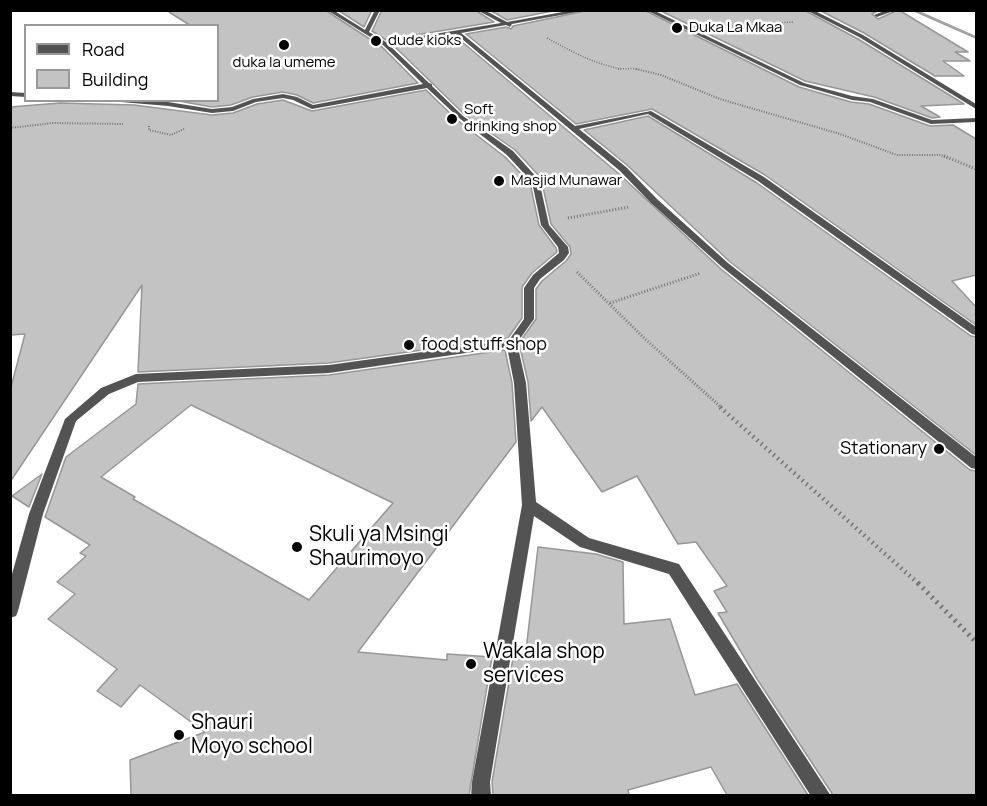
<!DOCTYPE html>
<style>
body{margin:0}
#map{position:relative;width:987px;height:806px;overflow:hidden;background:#fff;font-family:Manrope,sans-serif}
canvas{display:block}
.frame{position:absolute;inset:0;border:12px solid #000;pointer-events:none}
.legend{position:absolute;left:24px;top:24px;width:195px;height:78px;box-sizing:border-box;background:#fff;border:2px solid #999;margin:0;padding:8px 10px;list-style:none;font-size:18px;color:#000}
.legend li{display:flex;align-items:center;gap:12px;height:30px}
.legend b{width:30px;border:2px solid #999}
</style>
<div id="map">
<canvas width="987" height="806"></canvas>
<div class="frame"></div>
<ul class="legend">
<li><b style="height:8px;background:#535353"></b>Road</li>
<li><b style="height:16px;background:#c3c3c3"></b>Building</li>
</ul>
</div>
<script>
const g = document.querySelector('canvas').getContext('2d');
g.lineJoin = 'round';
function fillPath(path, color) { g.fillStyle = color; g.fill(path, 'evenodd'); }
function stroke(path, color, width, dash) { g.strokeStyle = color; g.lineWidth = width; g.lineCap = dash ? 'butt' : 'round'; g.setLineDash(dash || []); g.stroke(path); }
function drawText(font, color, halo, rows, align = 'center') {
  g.font = font + ' Manrope,sans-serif'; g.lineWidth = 5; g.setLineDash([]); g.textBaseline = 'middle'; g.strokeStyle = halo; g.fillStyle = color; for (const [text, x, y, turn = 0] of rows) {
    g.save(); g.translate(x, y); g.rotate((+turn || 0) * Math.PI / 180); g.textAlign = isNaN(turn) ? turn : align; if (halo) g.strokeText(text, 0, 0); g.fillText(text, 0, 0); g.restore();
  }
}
fillPath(new Path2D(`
 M917,10L976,36V39L910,10Z`), '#a1a1a1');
const building = new Path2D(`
 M166,10H325L382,47L418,83L313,103L297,95L283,92L253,97L231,105L212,107L173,100H218V26H191Z
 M338,10H372L364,27Z
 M382,10H475L494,22L386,40L372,31Z
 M490,10H558L507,20Z
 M590,10H644L799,87L851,102L869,104L930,126L953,125L976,139V275L952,281L976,307V325L765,175L652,109L576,124L466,34L506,27L511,29L513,26Z
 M659,10H804L858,39L964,104L921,106L940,117L932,118L874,97L805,81Z
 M819,10H879L872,14L878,19L898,10L902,12L968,52H955L970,61H943L964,76H935L864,33Z
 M455,36L618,173L721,269L970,470L976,471V795H833L757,679L718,613L727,612L714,591L727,586L696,542L678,544L637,476L602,492L542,407L531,421L528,382L519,343L536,319V289L542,281L566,261L571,254L570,247L551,224L541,178L515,150L464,114L394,46Z
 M426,90L457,120L505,157L530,183L539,225L556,248L557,252L532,273L522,287V318L508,338L329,363L138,372L142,285L10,482V391L25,334L10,335V107L60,103L134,105L212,115L233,113L257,104L283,100L312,111Z
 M648,116L757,183L971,336L976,337V455L729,261L627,165L584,130Z
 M505,350L512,383L516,442L358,652L447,660V654L492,657L469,795H131L130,760L205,732L140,685L121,707L97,691L117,669L48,619L75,594L57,582L86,556L80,553L90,545L45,517L66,457L136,404L138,384L329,375ZM191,405L393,503L309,600L133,499L135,497L101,477Z
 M42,474L29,507L12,496Z
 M538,547L596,554L623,562L624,624L670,619L695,695L737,684L808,795H727L711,767L628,790L629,795H493L492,782L513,658L525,659Z`);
fillPath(building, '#c3c3c3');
stroke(building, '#979797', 1.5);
stroke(new Path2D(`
 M732,26L793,22
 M547,38C569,50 592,63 617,68C625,70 631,67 640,70`), '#757575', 1.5, [1, 1.5]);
stroke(new Path2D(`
 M618,69H621
 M636,69L661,75L720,99L840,134L897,155H941L948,158
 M149,126V130L171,135L184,129
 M10,128L53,123L123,124`), '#757575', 2, [1, 1.5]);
stroke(new Path2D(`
 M944,156L976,169
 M568,218L629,207
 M577,272L644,338L722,408
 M610,303L701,273`), '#757575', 3, [1, 2]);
stroke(new Path2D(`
 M720,407L919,584`), '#757575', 4.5, [1.5, 4]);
stroke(new Path2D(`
 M918,583L976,642`), '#757575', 5, [2, 4.5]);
fillPath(new Path2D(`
 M327,10H333L365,30L375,10H380L369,32L386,42L501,23L477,10H484L507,22L574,10H588L512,24L510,27L506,25L461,33L575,126L651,111L764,177L976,327V335L972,334L758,181L648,114L579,129L626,167L657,199L728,263L976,457V469L971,468L722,267L651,203L620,171L456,34L389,45L429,83L432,84V86L463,116L513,151L539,180L549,225L568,247L569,253L564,260L540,279L534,288V319L517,343L526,383L536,502L589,538L679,564L831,796H811L669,574L580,547L534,516L490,782L491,796H471L472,782L522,505L514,383L507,347L329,373L138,382L109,394L76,421L43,514L18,611L16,616L10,618V581L29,514L65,419L101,388L136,374L329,365L509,340L524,319V288L533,275L559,253L558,247L541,225L532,182L507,155L459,118L427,88L312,109L293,100L283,98L256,102L233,111L212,113L168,106L97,100L168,102L212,109L232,107L253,99L283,94L297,97L313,105L423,84L383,45Z
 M646,10H653L804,83L852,96L873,99L932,120L976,118V122L931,124L870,102L852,100L800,85Z
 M806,10H813L863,35L976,104V109L859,37Z
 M887,10H896L877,17L874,15Z
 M10,92L26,93V97L10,96Z`), '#535353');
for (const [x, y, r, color] of [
 [677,28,6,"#000"],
 [376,41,6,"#000"],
 [284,45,6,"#000"],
 [452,119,6,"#000"],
 [499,181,6,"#000"],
 [409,345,6,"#000"],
 [939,449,6,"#000"],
 [297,547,6,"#000"],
 [471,664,6,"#000"],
 [179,735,6,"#000"]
]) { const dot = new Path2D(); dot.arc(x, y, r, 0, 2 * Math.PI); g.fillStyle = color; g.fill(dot); stroke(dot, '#fff', 2); }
drawText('15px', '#000', '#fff', [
 ["Duka La Mkaa",689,28],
 ["dude kioks",388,41],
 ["duka la umeme",284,63,"center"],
 ["Soft",464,110],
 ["drinking shop",464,127],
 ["Masjid Munawar",511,181]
], 'left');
drawText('18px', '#000', '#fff', [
 ["food stuff shop",421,345],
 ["Stationary",927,449,"right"]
], 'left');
drawText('21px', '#000', '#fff', [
 ["Skuli ya Msingi",309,535],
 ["Shaurimoyo",309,559],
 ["Wakala shop",483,652],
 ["services",483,676],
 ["Shauri",191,723],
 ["Moyo school",191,747]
], 'left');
</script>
